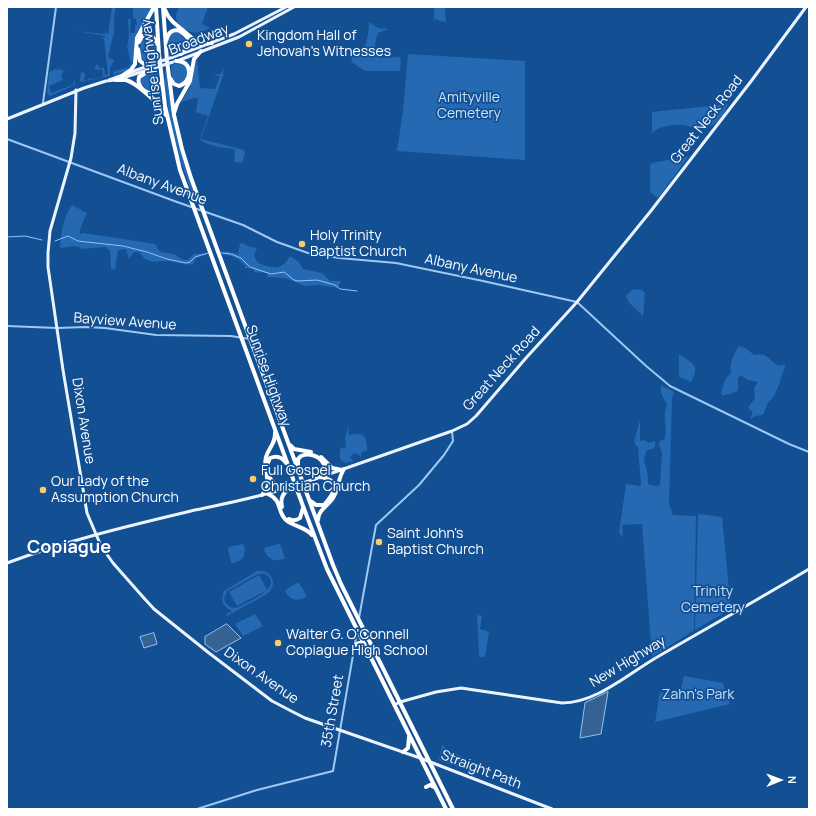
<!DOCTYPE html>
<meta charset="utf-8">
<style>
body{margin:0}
#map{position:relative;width:816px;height:816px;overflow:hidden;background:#124f93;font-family:Manrope,sans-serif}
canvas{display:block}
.frame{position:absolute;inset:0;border:8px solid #fff;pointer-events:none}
.north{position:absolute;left:760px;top:760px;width:40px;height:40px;-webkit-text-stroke:3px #124f93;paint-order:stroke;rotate:89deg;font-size:11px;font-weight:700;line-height:16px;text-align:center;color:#fff}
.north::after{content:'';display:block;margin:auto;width:14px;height:18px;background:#fff;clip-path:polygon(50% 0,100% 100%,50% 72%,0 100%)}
</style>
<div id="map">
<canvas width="816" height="816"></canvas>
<div class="frame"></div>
<div class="north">N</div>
</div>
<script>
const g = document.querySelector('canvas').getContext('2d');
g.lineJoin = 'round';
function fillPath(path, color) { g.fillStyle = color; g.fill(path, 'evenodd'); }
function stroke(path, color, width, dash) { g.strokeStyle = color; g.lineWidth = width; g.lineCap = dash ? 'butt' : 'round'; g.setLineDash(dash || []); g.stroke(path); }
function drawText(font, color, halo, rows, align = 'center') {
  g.font = font + ' Manrope,sans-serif'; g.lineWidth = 3.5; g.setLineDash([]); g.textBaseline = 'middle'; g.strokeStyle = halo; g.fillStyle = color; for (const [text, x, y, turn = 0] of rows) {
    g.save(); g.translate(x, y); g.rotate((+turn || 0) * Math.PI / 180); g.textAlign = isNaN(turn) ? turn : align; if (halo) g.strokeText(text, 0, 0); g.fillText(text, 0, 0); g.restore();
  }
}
fillPath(new Path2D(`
 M112,7H115V14L113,15H114V34L113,36L108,57L114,60L110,68V76L81,82L80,80L81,72L85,73L84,80L88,81L89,78L91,79L103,77L102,69L96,70L98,69H95V66L97,67L95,65H99L98,68H104L105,75L108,74L104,39L102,38L105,37L106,36L76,31L105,34L106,32L108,35Z
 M133,7H153L145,21L131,66L127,71L113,75L114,70L115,71L129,67L131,63L127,46L129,36L128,19H131L130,33H135V25H137L136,19L133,18Z
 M179,7H208L202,24L210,28C205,31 197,34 191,32C185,30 175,23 176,16C176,13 178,10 179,7Z
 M434,7H443L445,9L446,24L445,22L434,19Z
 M369,22L378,28L389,29L378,33C375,42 372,52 380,58L399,57L401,60L400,71H366C360,69 358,65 352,63C350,51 357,56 363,50C367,45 369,28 369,22Z
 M177,31L182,34L181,35L188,42L184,50L170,55L168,40L170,33Z
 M151,36L155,43L156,60L149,63L142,59L140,49L142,37Z
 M408,54L525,61V160L397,151L403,111Z
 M197,58L200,88L215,89L220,76L212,75L221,74L224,68L223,76L201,139L244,150L245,153L242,163L234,162L235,150C232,148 229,149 225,148C218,147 205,144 200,140L208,116L196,112L198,98H194L181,102L190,87Z
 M178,63H184C189,72 188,77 181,84H175L172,78L171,65Z
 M60,65V70L66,71H63L61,79H63V80L49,86L51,93L73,85L74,80L75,82V85L50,96L47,93L49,72H51L49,70L52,71L55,69L59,70Z
 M158,70L159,85L154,91L147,90L140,82L141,77Z
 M163,70L165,82V70H166C171,115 181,158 197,201L194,200L179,156L169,115Z
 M728,104C722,120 713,130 695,128C691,128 688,125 683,125C675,124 656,126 652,134V112Z
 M689,156L658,198L650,192V165L652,163Z
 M72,205L87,213C84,220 79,228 80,235L82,233L104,236L155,244L160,252L174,254L183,260H188L194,254L206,253V255L196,258L193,264C185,266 177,262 169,261C161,260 155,264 147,260C142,258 141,250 135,252C132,253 131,257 129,259L126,249L118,250L115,269H111L110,251L105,247L82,249C76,244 68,247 60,248C61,234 63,217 72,205Z
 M242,243L250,247L257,248L254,256L258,263C274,268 280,272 290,256L299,262L303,269L322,273L330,281H341L338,288L319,285L305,286L285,278L267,277V273L254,272V269L245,268V266C239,258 232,256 222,254L221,251L224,252L226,251L238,254L240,244Z
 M633,289L642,290L645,293L643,317C638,309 629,306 626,296Z
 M739,346L747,349L754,355C757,355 761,354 764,355C772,358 777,371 786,363L779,385L774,396L768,403L763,415L755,416L750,419L752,414V411L748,408L755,398L754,388L758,382L748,380L740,375L738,379V391L723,396L721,393L725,380L731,372C729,364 734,353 739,346Z
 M679,354C692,364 701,364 691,382L679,377Z
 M661,385L674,392L672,399L669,504L673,515L696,516L694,629L693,631L652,657L642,524L622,525L623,537L619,533L626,484L640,486L641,484L638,447L636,446L634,441L640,420V441L645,440L648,443L655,441V447L653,449L647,450C642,461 645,461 647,471C648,476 648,480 648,484L656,486L660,485L662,452L659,445L660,441L664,440C669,428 661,419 667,405L661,393Z
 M348,426L349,436C354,433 364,432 366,440C367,444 366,446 368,450L361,453V458L358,454L354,453L350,457L354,461L345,463L340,459V449L346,447L345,439Z
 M698,514L722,517L731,609L695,630Z
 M243,544C248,554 242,563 231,563L228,549L229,547Z
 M278,544H280L285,558C275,563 266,559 264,548Z
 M257,571C272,569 279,585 267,594L227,616L226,614L232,611C223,607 220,600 224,591ZM258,574H265C286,587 246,603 236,608C230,608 226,605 224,599L227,591Z
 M259,575L267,590L237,606L229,592Z
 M297,583H299L307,596C298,603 288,600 285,590Z
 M255,614L263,626L243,636L235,624Z
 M477,615L482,616L480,629L489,632L485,657H479Z
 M684,676L723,683L730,704L655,722L660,692L679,696Z
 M442,745C450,754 473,756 470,770L462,769L439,760Z`), '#2469b2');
const water = new Path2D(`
 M227,624L241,638L216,652L205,644V637Z
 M154,633L157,644L144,648L140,637Z
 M608,692L601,734L580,738L585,703Z`);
fillPath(water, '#356193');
stroke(water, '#91c3f6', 1);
stroke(new Path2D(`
 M7,237L25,236L42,240
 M55,241L68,236L78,241L123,246L147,252L167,259L186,263L190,262L195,257L208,253
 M222,253L231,254L241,258L250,267L271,274L284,272L294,280L298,281L317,280L335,285L340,289L357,291`), '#91c3f6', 1);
stroke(new Path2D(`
 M43,103L56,7
 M7,139L177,202L243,225L277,242L308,253L339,258L396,263L483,281L577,302L645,365L670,386L789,444L809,452
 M7,326L57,328L86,327L105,328L156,335L231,336L250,339
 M359,618L376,525L419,485L444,455L453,441L452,431
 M197,809L257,790L333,771L357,632`), '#9fc8f3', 2);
stroke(new Path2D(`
 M173,57L234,34L286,7
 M177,61L239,37L294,7
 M128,73L151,65
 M109,80L123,75
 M76,90L75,133L71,158L50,231L48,253V267L63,370L87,513L101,546L113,563L143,597L154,609L209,653L272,701L295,713L305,718L420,758L552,809
 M7,119L84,88L106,81L116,80L154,68
 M315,479L452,431L467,424L476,416L526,358L577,302L650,212L752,80L806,7
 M7,563C68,540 132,525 195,510C228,503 261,497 293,486
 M394,705L400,702L436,692L461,688L562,703C597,703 629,673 659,656C709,627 759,599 809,569`), '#ebf3ff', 3);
stroke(new Path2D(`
 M156,7L159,54L165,106L180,170L303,506L327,569L446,809
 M163,7L167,61L174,115L182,149L191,178L333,565L341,584L453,809
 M164,8L168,16L173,22L192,38L201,44L212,43
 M166,41C168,34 170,30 178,30C191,37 192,45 181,54
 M139,42L142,36L149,35L153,37L157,44
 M138,49L140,61L144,64L152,65
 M150,70L139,77C136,87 148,97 157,91L161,83
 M122,76L131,70L135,64L137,38L154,7
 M170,78L174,84L179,86C192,83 194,60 176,61
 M116,80C119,80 123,80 126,80C137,83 160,105 166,115
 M174,113L177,104L190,81L194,59L201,51
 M290,445L294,449L311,452
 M321,457L332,468L342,470
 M267,465L270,458C277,455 282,457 286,463
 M298,466V459L301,456C311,452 323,457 325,468L320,477C342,480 334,494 324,505H316L309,500
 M268,474C272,484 278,487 289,488
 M268,494C282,500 277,510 285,519C293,527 305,526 312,535
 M262,495L268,486C268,476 263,467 266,457C269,447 276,443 275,432
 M282,507C280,498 283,494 289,488
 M289,519C293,521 296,521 300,518L303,508
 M318,520C318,510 328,506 333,498C339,488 338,478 344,469
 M355,645L359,643L363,644
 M403,752L408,748L409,737
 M426,787L430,785L434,787`), '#fff', 4);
stroke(new Path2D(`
 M153,64L173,57
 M154,68L173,62
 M293,486L315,479`), '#ebf3ff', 3);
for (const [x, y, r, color] of [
 [249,44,4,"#ffcc61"],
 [302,244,4,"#ffcc61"],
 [253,479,4,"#ffcc61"],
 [43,490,4,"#ffcc61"],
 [379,542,4,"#ffcc61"],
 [278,643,4,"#ffcc61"]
]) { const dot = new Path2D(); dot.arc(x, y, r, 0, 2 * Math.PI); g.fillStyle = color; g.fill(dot); stroke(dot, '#124f93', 1.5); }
drawText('14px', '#fff', '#124f93', [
 ["Kingdom Hall of",257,36],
 ["Jehovah’s Witnesses",257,52],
 ["Holy Trinity",310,236],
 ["Baptist Church",310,252],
 ["Full Gospel",261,471],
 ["Christian Church",261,487],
 ["Our Lady of the",51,482],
 ["Assumption Church",51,498],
 ["Saint John's",387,534],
 ["Baptist Church",387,550],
 ["Walter G. O'Connell",286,635],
 ["Copiague High School",286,651]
], 'left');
drawText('14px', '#fff', '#124f93', [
 ["Broadway",199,40,-21],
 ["Sunrise Highway",153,72,-97],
 ["Great Neck Road",707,120,-52],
 ["Albany Avenue",162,185,20],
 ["Albany Avenue",471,269,12],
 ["Bayview Avenue",125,322,4],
 ["Great Neck Road",502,369,-48],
 ["Sunrise Highway",268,376,70],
 ["Dixon Avenue",83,421,81],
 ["New Highway",628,662,-31],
 ["Dixon Avenue",261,676,35],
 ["35th Street",333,711,-80],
 ["Straight Path",481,770,21]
]);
drawText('14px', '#c7e1fd', '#124f93', [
 ["Amityville",469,98],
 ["Cemetery",469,114],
 ["Trinity",713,592],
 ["Cemetery",713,608],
 ["Zahn's Park",698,695]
]);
drawText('bold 18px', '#fff', '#124f93', [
 ["Copiague",69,548]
]);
</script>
